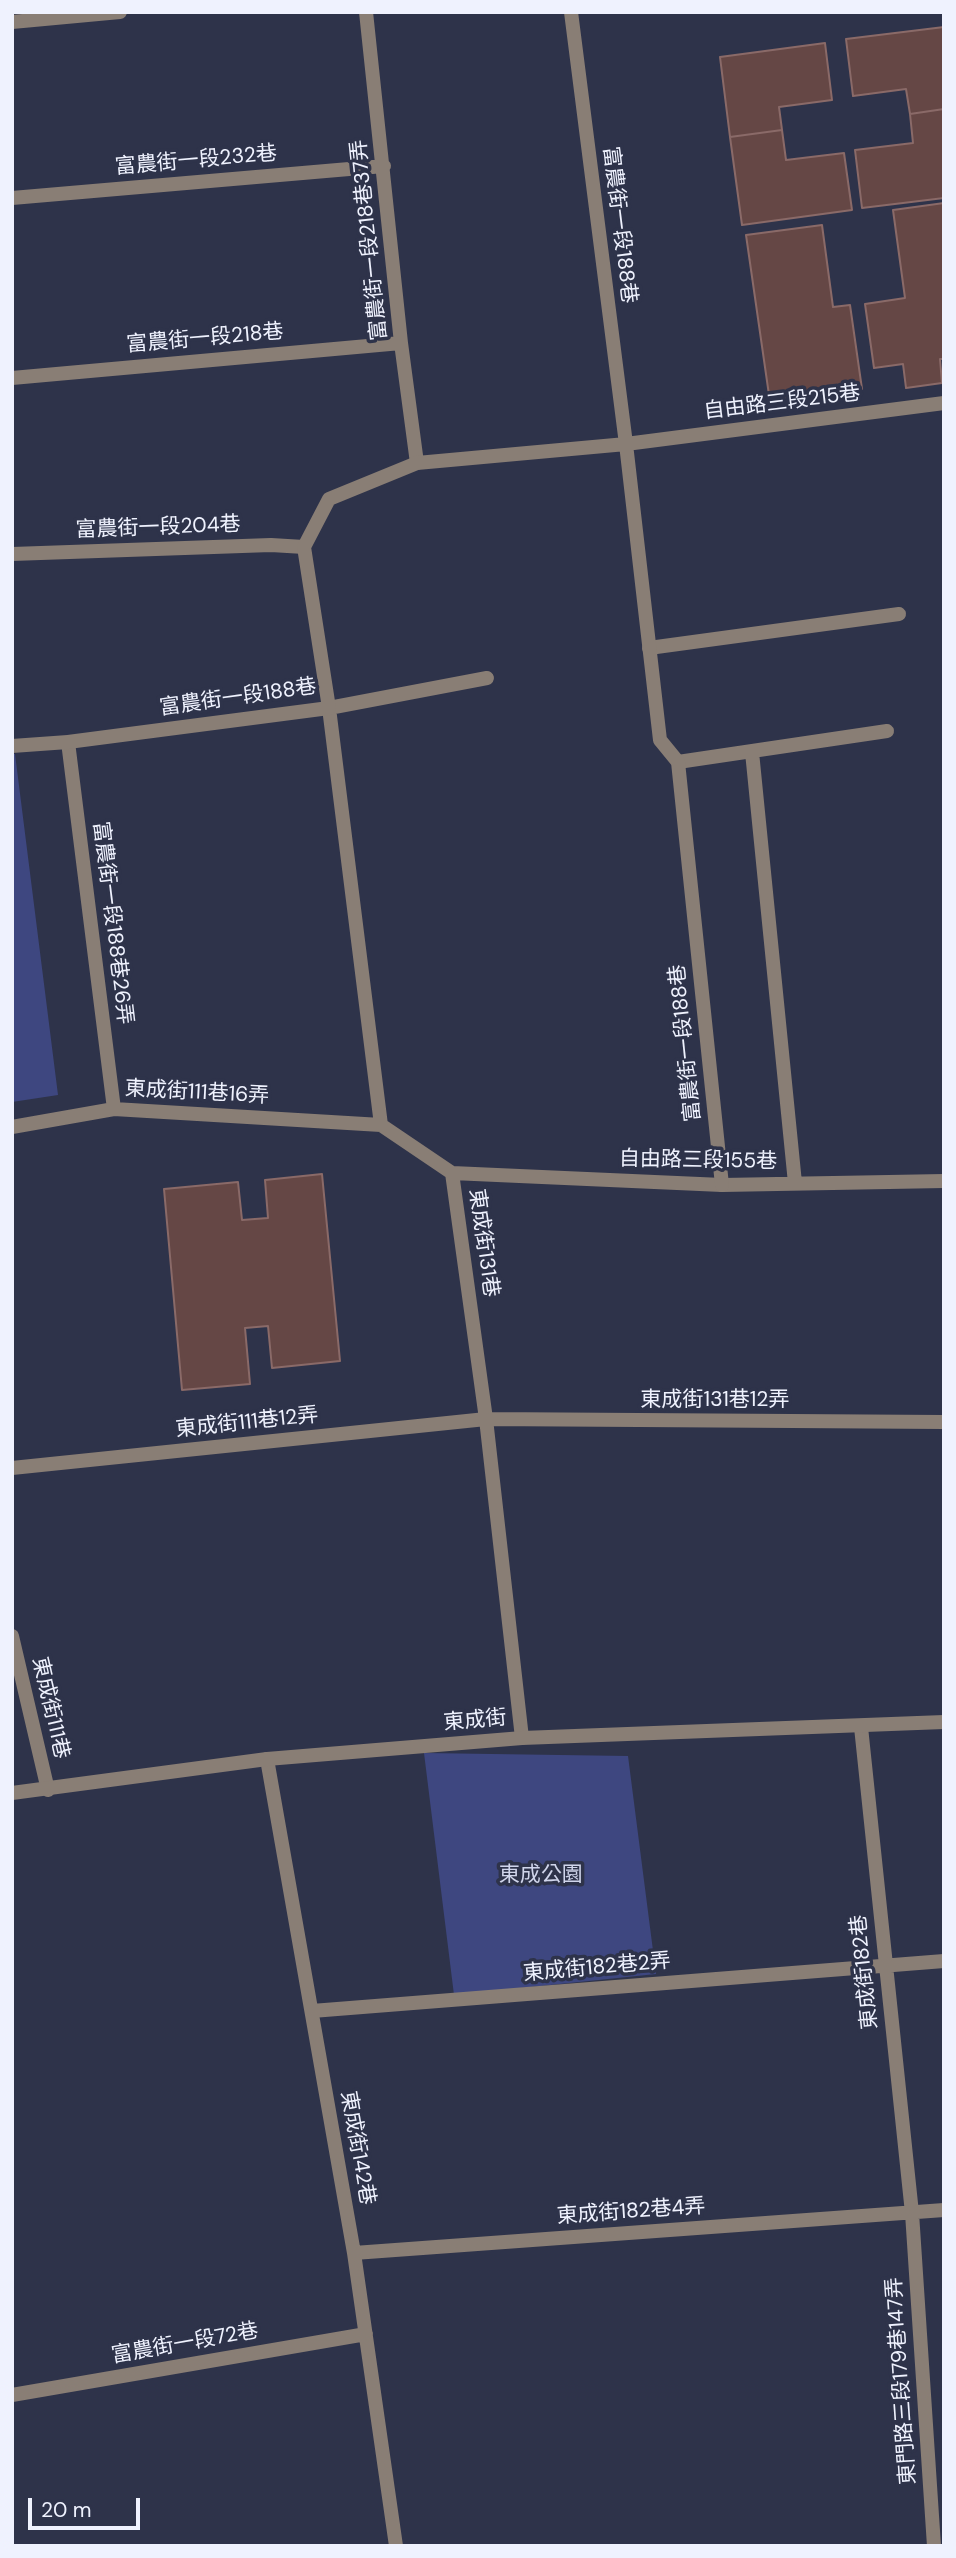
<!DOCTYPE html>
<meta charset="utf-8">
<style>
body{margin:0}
#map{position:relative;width:956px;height:2558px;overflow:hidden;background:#2e334a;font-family:"DM Sans",sans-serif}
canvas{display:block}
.frame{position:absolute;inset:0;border:14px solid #eff2fe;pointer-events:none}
.scale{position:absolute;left:28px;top:2498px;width:112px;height:32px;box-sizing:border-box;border:4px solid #eff2fe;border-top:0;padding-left:9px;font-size:21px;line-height:24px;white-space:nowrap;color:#eff2fe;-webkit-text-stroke:5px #2e334a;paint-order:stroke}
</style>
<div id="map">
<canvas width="956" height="2558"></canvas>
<div class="frame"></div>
<div class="scale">20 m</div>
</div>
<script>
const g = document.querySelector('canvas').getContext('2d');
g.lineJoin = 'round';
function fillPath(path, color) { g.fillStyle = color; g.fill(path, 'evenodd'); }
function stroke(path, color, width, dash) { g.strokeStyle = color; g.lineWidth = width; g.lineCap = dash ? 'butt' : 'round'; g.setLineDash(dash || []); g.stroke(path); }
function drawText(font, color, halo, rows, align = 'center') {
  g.font = font + ' "DM Sans","Noto Sans TC",sans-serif'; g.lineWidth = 7; g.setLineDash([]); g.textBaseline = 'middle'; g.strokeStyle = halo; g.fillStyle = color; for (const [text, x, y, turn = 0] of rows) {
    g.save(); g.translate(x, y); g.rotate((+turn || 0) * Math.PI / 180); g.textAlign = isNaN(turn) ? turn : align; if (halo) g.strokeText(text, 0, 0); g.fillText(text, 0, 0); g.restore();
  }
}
fillPath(new Path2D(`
 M12,754H15L58,1095L12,1102Z
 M424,1753L628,1756L656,1974L454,1995Z`), '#3e4780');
const building = new Path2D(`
 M944,27V109L910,114L906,89L853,96L846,39Z
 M825,43L832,100L779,107L782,130L730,137L720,57Z
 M944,109V198L862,208L855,150L913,143L910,114Z
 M782,130L786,160L844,153L852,210L742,225L730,137Z
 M944,203V359H940L942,383L906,388L903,364L874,368L865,304L905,298L893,210Z
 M822,225L833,307L850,305L862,389L770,402L746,235Z
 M322,1174L340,1361L272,1368L268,1326L245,1328L250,1384L182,1390L164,1189L238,1182L242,1220L268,1218L265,1180Z`);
fillPath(building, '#654745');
stroke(building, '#8a6a68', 2);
stroke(new Path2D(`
 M366,12L401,343L417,463
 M12,22L120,12
 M12,198L384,166
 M12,378L401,343
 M12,554L271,545L304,547
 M649,648L899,614
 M487,678L329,708L381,1125L452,1173L486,1419L522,1738
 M68,742L114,1109
 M752,752L795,1183
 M678,762L887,731
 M12,1127L114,1109L381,1125
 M452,1173L722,1185L944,1181
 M12,1468L486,1419L944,1422
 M12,1636L48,1790
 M861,1727L912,2213L934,2546
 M267,1759L354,2253L396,2546
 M312,2011L944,1961
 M354,2253L944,2210
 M12,2395L366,2334`), '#897e75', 14);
stroke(new Path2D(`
 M571,12L626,444L660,740L678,762L722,1185
 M12,746L68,742L329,708L304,547L329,499L417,463L626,444L944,403
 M12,1793L267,1759L522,1738L944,1722`), '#897e75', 14);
drawText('21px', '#eff2fe', '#2e334a', [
 ["富農街一段232巷",196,161,-5],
 ["富農街一段188巷",619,225,83],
 ["富農街一段218巷37弄",370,240,-96],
 ["富農街一段218巷",205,339,-5],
 ["自由路三段215巷",782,403,-7],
 ["富農街一段204巷",158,528,-2],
 ["富農街一段188巷",238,698,-8],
 ["富農街一段188巷26弄",112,923,83],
 ["富農街一段188巷",686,1043,-96],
 ["東成街111巷16弄",197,1093,3],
 ["自由路三段155巷",698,1161,1],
 ["東成街131巷",483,1243,82],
 ["東成街131巷12弄",715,1400],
 ["東成街111巷12弄",247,1423,-6],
 ["東成街111巷",50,1708,77],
 ["東成街",475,1721,-5],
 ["東成街182巷2弄",597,1968,-5],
 ["東成街182巷",865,1972,-96],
 ["東成街142巷",357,2148,80],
 ["東成街182巷4弄",631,2212,-4],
 ["富農街一段72巷",185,2344,-10],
 ["東門路三段179巷147弄",902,2381,-94]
]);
drawText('21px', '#d0d5eb', '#2e334a', [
 ["東成公園",541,1875]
]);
</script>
